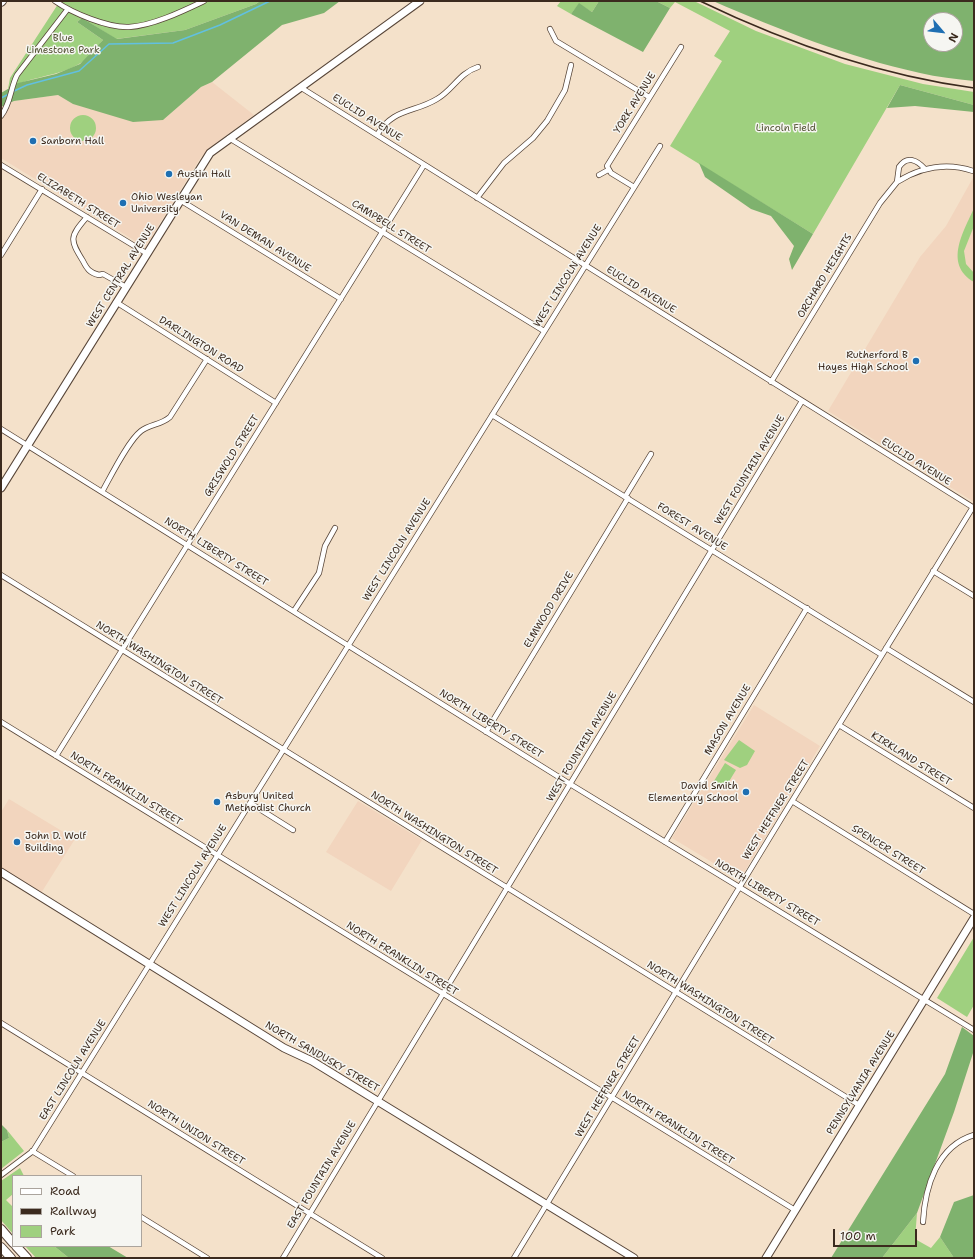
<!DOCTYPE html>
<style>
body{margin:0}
#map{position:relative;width:975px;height:1259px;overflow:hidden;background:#f4e1ca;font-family:"Shantell Sans",sans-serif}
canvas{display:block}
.frame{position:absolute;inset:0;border:2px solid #3b2a1e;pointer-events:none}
.legend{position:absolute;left:12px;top:1175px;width:130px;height:72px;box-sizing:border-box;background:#f6f6f2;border:1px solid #aba49d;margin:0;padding:5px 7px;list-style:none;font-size:12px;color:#3b2a1e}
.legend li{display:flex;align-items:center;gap:8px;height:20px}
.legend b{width:20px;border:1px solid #aba49d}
.north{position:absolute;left:923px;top:12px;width:40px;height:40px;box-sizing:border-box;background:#f6f6f2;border:1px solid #aba49d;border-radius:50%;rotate:118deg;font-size:11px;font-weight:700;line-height:16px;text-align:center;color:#3b2a1e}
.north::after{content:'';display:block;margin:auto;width:14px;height:18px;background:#1f6fb2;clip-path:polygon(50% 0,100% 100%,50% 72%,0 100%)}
.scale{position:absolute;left:833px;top:1229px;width:84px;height:18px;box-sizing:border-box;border:2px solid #3b2a1e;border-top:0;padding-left:5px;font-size:12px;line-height:14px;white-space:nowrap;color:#3b2a1e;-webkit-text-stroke:3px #f6f6f2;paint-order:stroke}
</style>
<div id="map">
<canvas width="975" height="1259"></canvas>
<div class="frame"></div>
<ul class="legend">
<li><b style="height:5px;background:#fff"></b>Road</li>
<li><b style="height:5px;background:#3b2a1e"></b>Railway</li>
<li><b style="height:11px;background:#9fd07f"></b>Park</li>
</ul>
<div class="north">N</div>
<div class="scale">100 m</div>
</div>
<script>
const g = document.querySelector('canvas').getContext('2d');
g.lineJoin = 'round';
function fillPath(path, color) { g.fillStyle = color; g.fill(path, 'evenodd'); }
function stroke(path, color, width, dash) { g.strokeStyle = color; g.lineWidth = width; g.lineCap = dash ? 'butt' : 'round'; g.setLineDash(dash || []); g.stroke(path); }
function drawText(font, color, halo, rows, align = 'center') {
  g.font = font + ' "Shantell Sans",sans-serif'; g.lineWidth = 3; g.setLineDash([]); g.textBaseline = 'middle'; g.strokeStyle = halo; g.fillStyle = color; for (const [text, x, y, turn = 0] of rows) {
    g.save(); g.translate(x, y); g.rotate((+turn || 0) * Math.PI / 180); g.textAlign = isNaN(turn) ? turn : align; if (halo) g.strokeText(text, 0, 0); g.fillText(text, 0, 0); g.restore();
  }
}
fillPath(new Path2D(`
 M212,82L254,115L217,142L201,157L145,247L1,158V107L14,101L58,95L74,104L163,120L201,87Z
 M974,176V502L828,411L920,257L946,226Z
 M754,705L820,746L740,879L672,838Z
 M9,799L75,839L38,898L1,876V812Z
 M358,801L422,840L391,891L326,852Z`), '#f2d5be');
fillPath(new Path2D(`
 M60,1H260L256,4L185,30L116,39L82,18L77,22L103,40C96,47 88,60 79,64C57,77 30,76 8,89L10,78Z
 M561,1H599L592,12L579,4L571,14L557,6Z
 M656,1H694L756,31L845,64L923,84L974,92V105L900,85L813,234L670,146L722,61L714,56L730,31L675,2L670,8Z
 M70 128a13 13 0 1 1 26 0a13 13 0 1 1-26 0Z
 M974,208V226L964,251L966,264L974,273V282C943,264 964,231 974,208Z
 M739,740L755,751L747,765L740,768L724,760Z
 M725,763L736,770L725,788L714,781Z
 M974,937V1005L967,1017L937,998Z
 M7,1130L24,1151L1,1169V1142L9,1138Z
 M20,1168L24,1176H13V1194L6,1200L13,1207V1234L1,1220V1181Z
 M917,1213L915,1239L931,1248L940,1237L954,1258H882Z
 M25,1246H54L69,1258H36Z`), '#9fd07f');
fillPath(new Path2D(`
 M260,1H340L324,13L282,25L212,82L201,87L163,120L133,122L73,104L58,95L14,101L1,107V93L18,83L56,74L80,64L103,40L77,22L82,18L117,39L185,30L256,4Z
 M599,1H656L670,8L643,52L571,14L579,3L592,12Z
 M713,1H974V81C956,79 937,77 920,73C848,57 780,30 713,1ZM931,20H955V44H931Z
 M900,85L974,105V112L915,106L887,108Z
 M699,163L813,234L792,270L789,259L794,246L771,216L751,209L705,177Z
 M962,1027L974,1036V1050L954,1112L917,1213L882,1258H831L945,1074Z
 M1,1124L7,1130L9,1138L1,1142Z
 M974,1195V1258H954L940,1237L954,1202Z
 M54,1246H108L128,1258H69Z`), '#7fb26e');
stroke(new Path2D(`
 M12,92L27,85L79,71L109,44L173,43L220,25L270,1
 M1,98L9,94`), '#62c0e0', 1.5);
const street = new Path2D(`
 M55,1C72,13 108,28 129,27C152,26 183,11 204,1
 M550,29L556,41L649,97
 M300,87L974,508
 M1,116C11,103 10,89 17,75L67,10
 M377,135C393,108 414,113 437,99C453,90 459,73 478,67
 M229,138L544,331
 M1,165L146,253
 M599,175L608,170
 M897,182C921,167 946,162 973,171
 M634,187L611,173L607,166L681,47
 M477,198L504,163L533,138L547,121L565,90L571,65
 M180,200L341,299
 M87,217C69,237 70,240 83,261C87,269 90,273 99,275L103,274L126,287
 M1,255L42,189
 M116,302L276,403
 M771,382L880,203L897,182L899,167C907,155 917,160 925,169
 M492,415L882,655
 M1,429L570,784L974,1030
 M102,492C111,476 128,441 141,431C150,424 161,425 170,417L207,359
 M625,497L651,454
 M933,571L974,596
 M1,575L859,1105
 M294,611L319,573L325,546L335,528
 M886,648L974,702
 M1,722L795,1210
 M839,725L974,808
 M486,732L628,498
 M56,756L424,165
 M792,801L974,914
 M250,803L293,830
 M665,842L807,608
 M1,1023L382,1258
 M32,1151L73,1176
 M1,1175L33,1151L660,146
 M141,1217L207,1258
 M923,1222C925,1187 937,1146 974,1135
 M283,1258L802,401
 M514,1258L781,819L973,507`);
const secondary = new Path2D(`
 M1,488L210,153L420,1
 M1,872L284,1048L312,1061L634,1258
 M766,1258L974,918`);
const highway = new Path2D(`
 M1,2L2,1
 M1,1229L13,1243
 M16,1246L27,1258
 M1,1247L11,1258`);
stroke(street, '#574538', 6);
stroke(secondary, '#574538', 9);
stroke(highway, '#574538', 10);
stroke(street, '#fff', 4.5);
stroke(secondary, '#fff', 7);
stroke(highway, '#fff', 8);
stroke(new Path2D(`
 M700,1C787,43 878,75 974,88`), '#3b2a1e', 1.5);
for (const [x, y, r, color] of [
 [33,141,4,"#1f6fb2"],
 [169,174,4,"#1f6fb2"],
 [123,203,4,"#1f6fb2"],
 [916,361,4,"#1f6fb2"],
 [746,792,4,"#1f6fb2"],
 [217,802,4,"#1f6fb2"],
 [17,842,4,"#1f6fb2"]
]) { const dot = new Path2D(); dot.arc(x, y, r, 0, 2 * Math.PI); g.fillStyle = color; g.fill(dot); stroke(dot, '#f6f6f2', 1.5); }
drawText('10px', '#545436', '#f6f6f2', [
 ["Blue",63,38],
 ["Limestone Park",63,50],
 ["Lincoln Field",786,128]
]);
drawText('10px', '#3b2a1e', '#f6f6f2', [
 ["YORK AVENUE",635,103,-58],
 ["EUCLID AVENUE",367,118,32],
 ["ELIZABETH STREET",78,201,32],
 ["CAMPBELL STREET",391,227,32],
 ["VAN DEMAN AVENUE",265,242,32],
 ["WEST CENTRAL AVENUE",121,276,-58],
 ["WEST LINCOLN AVENUE",568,276,-58],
 ["ORCHARD HEIGHTS",825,276,-59],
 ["EUCLID AVENUE",641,290,32],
 ["DARLINGTON ROAD",201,345,32],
 ["GRISWOLD STREET",232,456,-58],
 ["EUCLID AVENUE",916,462,32],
 ["WEST FOUNTAIN AVENUE",750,470,-59],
 ["FOREST AVENUE",692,527,32],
 ["WEST LINCOLN AVENUE",397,550,-58],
 ["NORTH LIBERTY STREET",216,552,32],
 ["ELMWOOD DRIVE",549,610,-59],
 ["NORTH WASHINGTON STREET",159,663,32],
 ["MASON AVENUE",728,720,-59],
 ["NORTH LIBERTY STREET",491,724,32],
 ["WEST FOUNTAIN AVENUE",582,747,-59],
 ["KIRKLAND STREET",911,759,32],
 ["NORTH FRANKLIN STREET",126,789,32],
 ["WEST HEFFNER STREET",776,810,-58],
 ["NORTH WASHINGTON STREET",434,833,32],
 ["SPENCER STREET",888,850,32],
 ["WEST LINCOLN AVENUE",193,876,-58],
 ["NORTH LIBERTY STREET",767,893,31],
 ["NORTH FRANKLIN STREET",402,959,32],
 ["NORTH WASHINGTON STREET",710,1003,32],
 ["NORTH SANDUSKY STREET",322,1057,30],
 ["EAST LINCOLN AVENUE",73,1070,-58],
 ["PENNSYLVANIA AVENUE",861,1083,-58],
 ["WEST HEFFNER STREET",608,1087,-59],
 ["NORTH FRANKLIN STREET",678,1128,32],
 ["NORTH UNION STREET",196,1133,32],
 ["EAST FOUNTAIN AVENUE",322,1175,-59]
]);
drawText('10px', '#3b2a1e', '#f6f6f2', [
 ["Sanborn Hall",41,141],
 ["Austin Hall",177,174],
 ["Ohio Wesleyan",131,197],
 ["University",131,209],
 ["Rutherford B",908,355,"right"],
 ["Hayes High School",908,367,"right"],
 ["David Smith",738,786,"right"],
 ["Elementary School",738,798,"right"],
 ["Asbury United",225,796],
 ["Methodist Church",225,808],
 ["John D. Wolf",25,836],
 ["Building",25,848]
], 'left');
</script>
